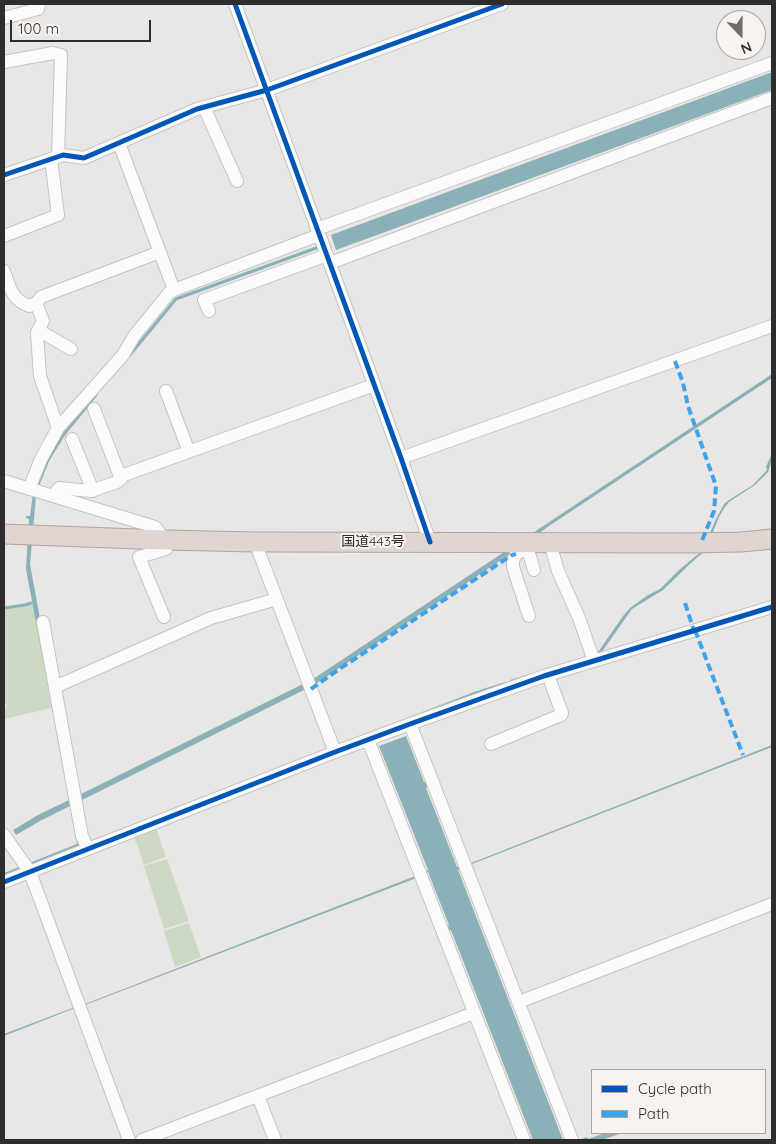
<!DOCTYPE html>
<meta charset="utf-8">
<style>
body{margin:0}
#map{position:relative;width:776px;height:1144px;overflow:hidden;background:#e9e7e5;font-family:Quicksand,sans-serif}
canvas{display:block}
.frame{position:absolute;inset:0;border:5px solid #2f2d2c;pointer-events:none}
.legend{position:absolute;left:591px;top:1069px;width:175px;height:65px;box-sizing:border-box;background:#f8f3f0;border:1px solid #a8a4a2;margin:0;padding:6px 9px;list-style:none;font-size:15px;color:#2f2d2c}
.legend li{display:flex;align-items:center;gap:10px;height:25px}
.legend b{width:25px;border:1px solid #a8a4a2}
.north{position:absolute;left:716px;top:10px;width:50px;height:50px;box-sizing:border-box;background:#f8f3f0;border:1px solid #a8a4a2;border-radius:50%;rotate:158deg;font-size:14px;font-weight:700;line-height:20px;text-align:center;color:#2f2d2c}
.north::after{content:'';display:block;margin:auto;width:18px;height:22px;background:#706e6d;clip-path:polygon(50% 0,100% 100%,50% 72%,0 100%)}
.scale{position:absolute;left:10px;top:20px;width:141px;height:22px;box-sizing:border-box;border:2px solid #2f2d2c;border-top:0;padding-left:6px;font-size:15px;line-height:18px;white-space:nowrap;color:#2f2d2c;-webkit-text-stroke:4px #f8f3f0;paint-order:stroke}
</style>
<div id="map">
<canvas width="776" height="1144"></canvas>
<div class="frame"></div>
<ul class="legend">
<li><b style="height:6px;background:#0057b8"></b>Cycle path</li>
<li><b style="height:6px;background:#3ea3eb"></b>Path</li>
</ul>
<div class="north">N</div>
<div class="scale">100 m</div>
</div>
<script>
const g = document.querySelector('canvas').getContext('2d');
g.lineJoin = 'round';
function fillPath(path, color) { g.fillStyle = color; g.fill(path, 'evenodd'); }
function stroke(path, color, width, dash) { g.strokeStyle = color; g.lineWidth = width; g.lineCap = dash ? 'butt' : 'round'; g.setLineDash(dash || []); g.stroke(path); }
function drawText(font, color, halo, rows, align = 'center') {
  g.font = font + ' Quicksand,"Noto Sans JP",sans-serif'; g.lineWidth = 4; g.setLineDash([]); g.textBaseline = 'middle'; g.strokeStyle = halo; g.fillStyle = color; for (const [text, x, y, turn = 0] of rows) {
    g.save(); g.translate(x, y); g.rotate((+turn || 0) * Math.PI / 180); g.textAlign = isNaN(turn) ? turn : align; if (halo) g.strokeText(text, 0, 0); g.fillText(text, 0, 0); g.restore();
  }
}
fillPath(new Path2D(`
 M34,603L51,708L4,719V711L6,709L7,705L4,702V609L27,606Z
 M156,828L166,857L144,865L134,836Z
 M167,859L189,921L164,929L144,866Z
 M189,923L201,957L175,967L164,931Z`), '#ced9c3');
fillPath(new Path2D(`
 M772,72V90L336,250L331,235Z
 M772,374V378L549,526L507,556L314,685L74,804L82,844L474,692L505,682L506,685L4,878V873L77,844L70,806L40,821L16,835L13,830L38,815L69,800L26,569L29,519L26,518V516H30L33,493L36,496L30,564L73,798L313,679Z
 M772,453V460L768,472L755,485L729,502L725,507L719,517L706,550L692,562L663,590L632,609L599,656L511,683L510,680L585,657L596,655L623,616L630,608L648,595L660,589L679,570L703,550L715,521L724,504L729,500L753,485L767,470L766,467Z
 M406,736L424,782H426L428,786L426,788L457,867L461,866L462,868L458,870L563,1140H533L451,930L448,931L447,927L449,925L428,872L425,873L424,872L428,870L379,746Z
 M772,745V747L472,864L471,863Z
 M418,875L419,877L85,1005V1004Z
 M75,1007V1008L4,1036V1034Z
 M605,1133H622L602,1140H579L587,1137L588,1139Z`), '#8ab1b8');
stroke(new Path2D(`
 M129,356L176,299L319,247
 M37,487L48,460L64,434L96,395
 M4,608L25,605L31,603`), '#8ab1b8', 3);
const minor = new Path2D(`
 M235,4L401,458L430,542
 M4,18L38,9L39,4
 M4,62L53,53L61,55L58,157
 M204,107L237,181
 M119,143L174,290
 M4,175L63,155L84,158L197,109L267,90L502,4
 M317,229L772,63
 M4,236L58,215L51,159
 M330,263L772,98
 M4,271C10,287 11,299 29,306L36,303L43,321L37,333L40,376L58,428
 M36,303L41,297L160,252
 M209,311L204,300L327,255
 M38,330L71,349
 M166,391L189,452
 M94,409L121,479
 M72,439L93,491
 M401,458L772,326
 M4,481L155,527L165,540L166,549L139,557L164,617
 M29,489L41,459L58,428L123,355L134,336L169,293L174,290L319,235
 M54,495L59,488L91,491L117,482L124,475L374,385
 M255,542L335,752
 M526,543L534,570
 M550,543L558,571L579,618L594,661
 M527,548L516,554L513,561V567L529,616
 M43,622L82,836L88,849
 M55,687L211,618L277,599
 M410,724L572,1140
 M368,740L524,1140
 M491,744L561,715L562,713L548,675
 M4,835L30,872L129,1140
 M4,882L335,752L410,724L544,676L772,607
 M519,1002L772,904
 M258,1096L275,1140
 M142,1140L474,1013`);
const highway = new Path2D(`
 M4,534L165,540L255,542L691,543L741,542L772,539`);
stroke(minor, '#c5c4c2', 14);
stroke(highway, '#b1a39f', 21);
stroke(minor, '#fcfbfb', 12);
stroke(highway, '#e1d5d1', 19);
stroke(new Path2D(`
 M675,361L683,383L688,406L716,486L714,511L701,543
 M685,603L694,631
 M695,630L743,755
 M311,689L335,672L512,555L516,554`), '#3ea3eb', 4, [8, 4]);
stroke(new Path2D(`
 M235,4L401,458L430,542
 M4,175L63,155L84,158L197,109L267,90L502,4
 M4,882L335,752L410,724L544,676L772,607`), '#0057b8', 5);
drawText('14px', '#2f2d2c', '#f8f3f0', [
 ["国道443号",373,542]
]);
</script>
